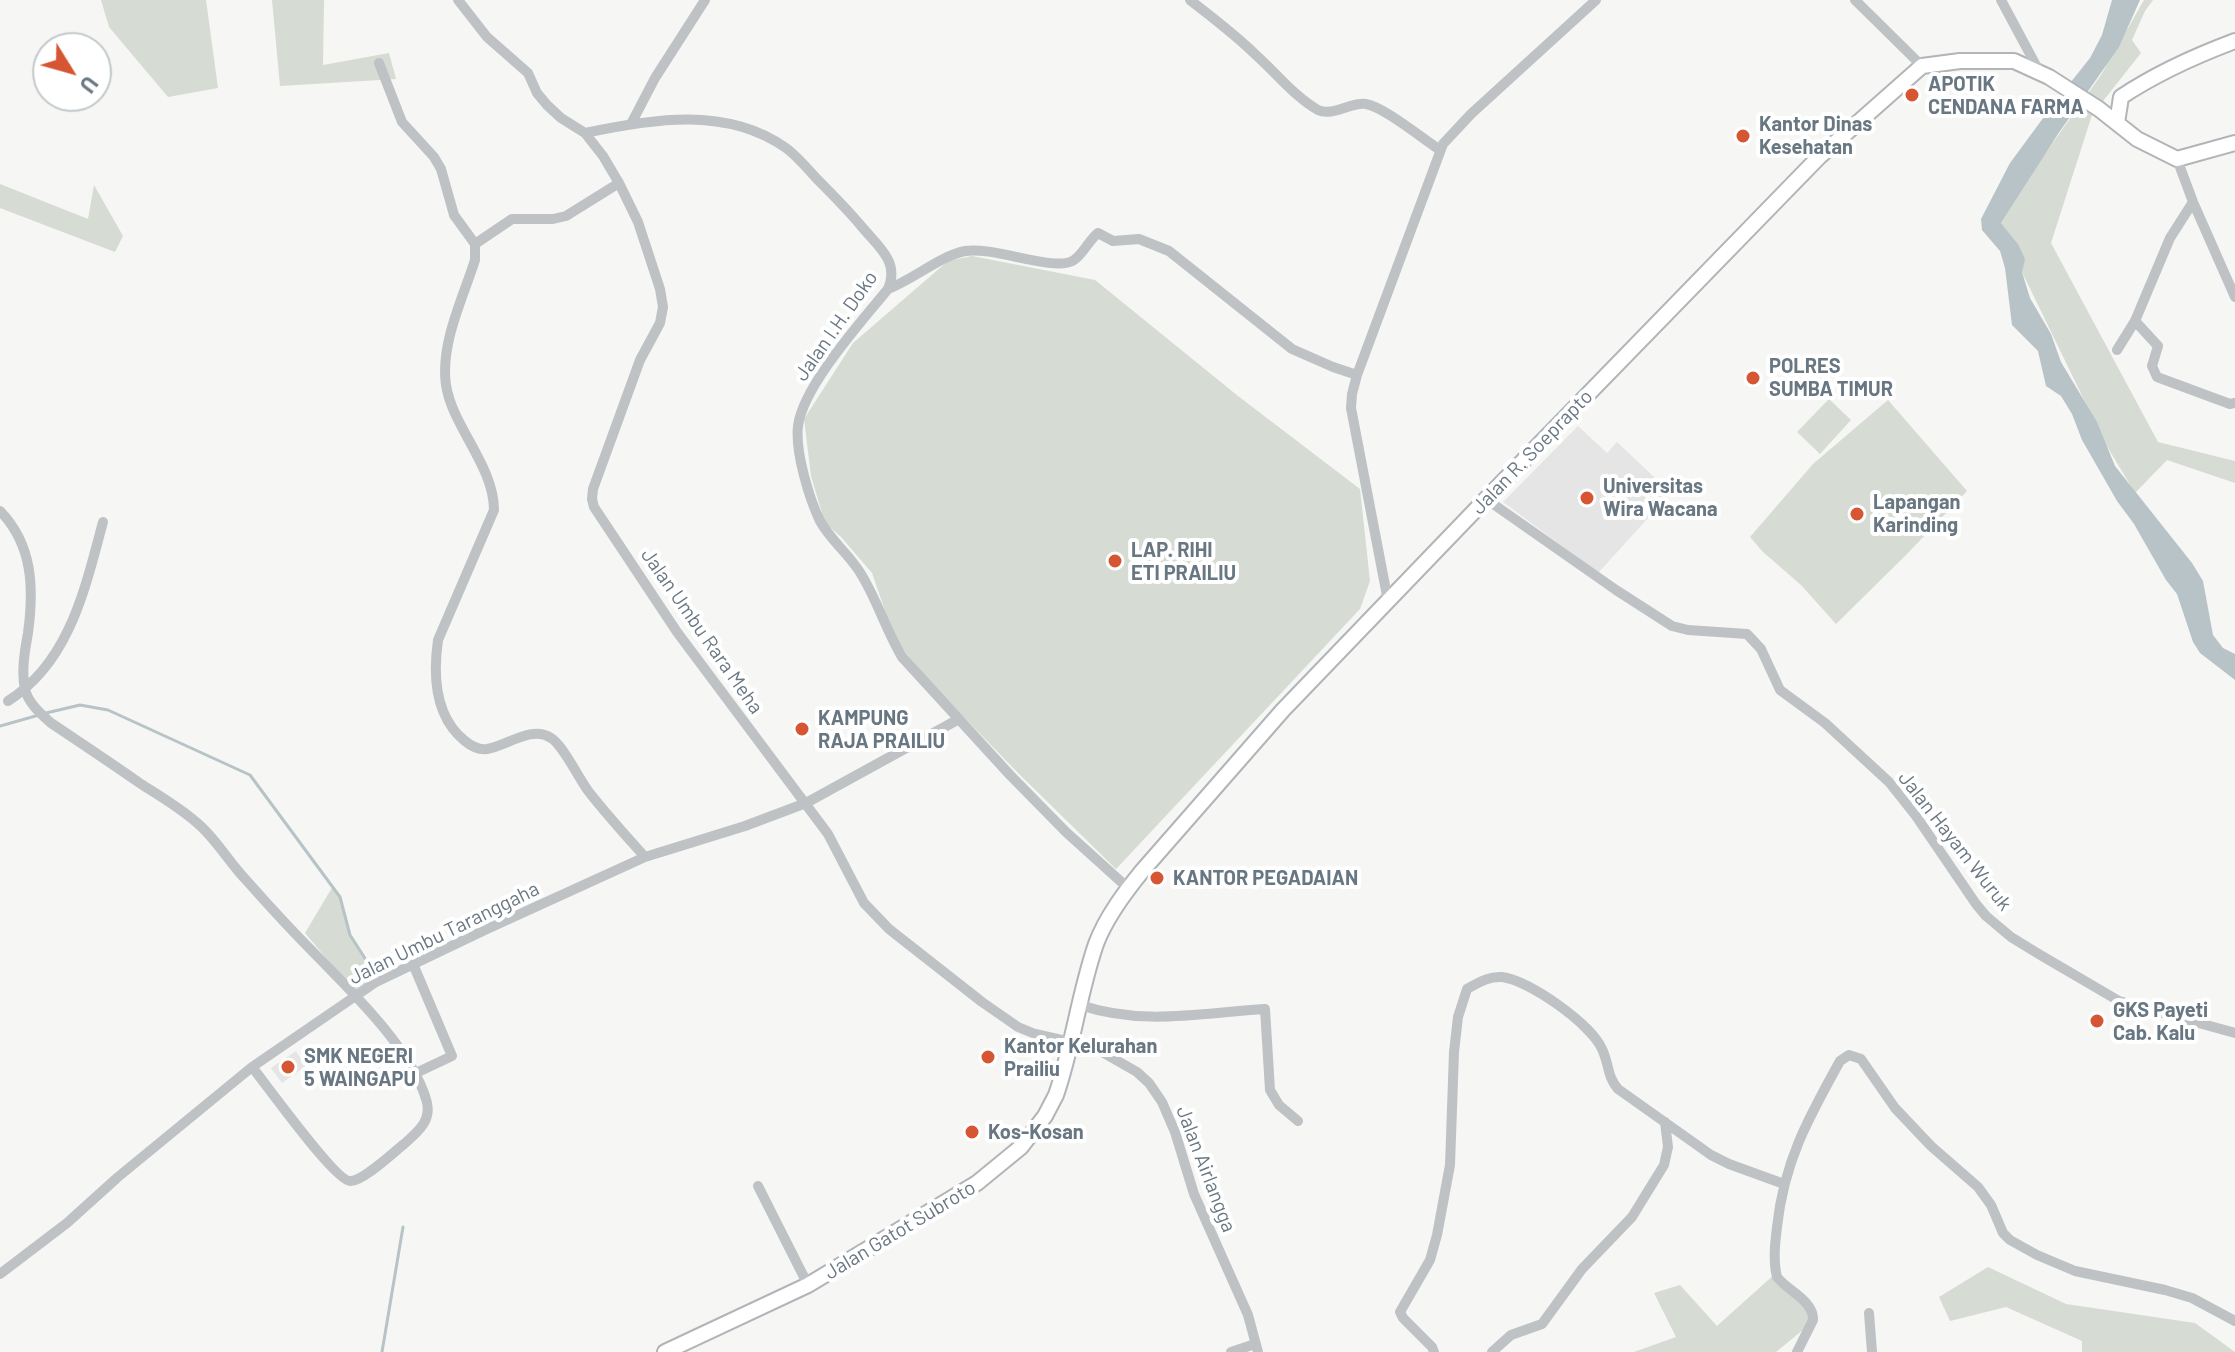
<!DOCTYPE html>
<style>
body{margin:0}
#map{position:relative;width:2235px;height:1352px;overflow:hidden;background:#f6f6f4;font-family:Barlow,sans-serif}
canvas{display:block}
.north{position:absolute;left:32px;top:32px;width:80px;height:80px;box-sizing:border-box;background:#fff;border:2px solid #c3c9cd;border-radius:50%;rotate:127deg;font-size:22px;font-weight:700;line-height:32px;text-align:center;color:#687782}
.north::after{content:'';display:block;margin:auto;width:28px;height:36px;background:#d65634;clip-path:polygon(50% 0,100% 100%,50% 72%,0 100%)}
</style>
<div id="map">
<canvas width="2235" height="1352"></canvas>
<div class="north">U</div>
</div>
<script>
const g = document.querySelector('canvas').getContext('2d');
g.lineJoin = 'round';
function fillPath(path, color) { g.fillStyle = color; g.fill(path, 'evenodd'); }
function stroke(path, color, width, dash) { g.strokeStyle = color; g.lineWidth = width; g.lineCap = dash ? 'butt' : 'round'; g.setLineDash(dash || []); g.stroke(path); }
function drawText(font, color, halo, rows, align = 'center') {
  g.font = font + ' Barlow,sans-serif'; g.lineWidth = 8; g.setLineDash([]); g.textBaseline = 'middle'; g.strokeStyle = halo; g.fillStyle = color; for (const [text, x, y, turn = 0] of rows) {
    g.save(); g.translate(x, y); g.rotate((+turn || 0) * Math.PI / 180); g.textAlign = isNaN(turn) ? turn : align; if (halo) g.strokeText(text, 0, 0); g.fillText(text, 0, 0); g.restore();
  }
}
fillPath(new Path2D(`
 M1578,426L1607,453L1617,442L1671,493L1598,573L1503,502Z
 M296,1051L306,1066L282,1083L271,1068Z`), '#e4e5e4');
fillPath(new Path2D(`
 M101,0H206L218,88L168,97L109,27Z
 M272,0H324L323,65L389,53L396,79L280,86Z
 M2144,0H2153L2145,11L2132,40L2141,53L2092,115L2051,243L2158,442L2235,461V483L2167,460L2135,493L2105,443L2022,272L2018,244L2001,223L2042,158L2101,75Z
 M0,184L88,219L94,185L123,236L115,252L0,208Z
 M972,256L1095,280L1238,396L1360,489L1370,581L1360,609L1116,869L1019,774L927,679L895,640L872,573L841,537L825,523L811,476L804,419L853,343L948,261Z
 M1829,399L1851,420L1820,454L1797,432Z
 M1888,400L1967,491L1907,554L1836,624L1801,585L1763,552L1750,537L1813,464Z
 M333,886L340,897L350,935L379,980L357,995L305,933Z
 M1988,1267L2066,1304L2195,1323L2235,1352H2082V1341L2006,1307L1950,1321L1939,1297Z
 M1777,1272L1815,1320L1776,1352H1634L1676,1337L1654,1293L1680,1285L1717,1326Z`), '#d6dbd3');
fillPath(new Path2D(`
 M2112,0H2140L2119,47L2058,134L2001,223L2018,244L2025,259L2022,272L2030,298L2051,334L2061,362L2097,422L2115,466L2192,563L2203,581L2213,635L2223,648L2235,654V680L2200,653L2193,642L2177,594L2166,580L2134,524L2117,501L2082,440L2072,414L2061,396L2046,386L2038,351L2012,325L2005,268L2000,251L1982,230L1981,219L2010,163L2055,102L2090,58L2102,35Z`), '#b7c3c7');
stroke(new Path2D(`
 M46,713L80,705L108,710L250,775L340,897L350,935L377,977
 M0,726L39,715
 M382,1352L403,1227`), '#b7c3c7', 3);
const highway = new Path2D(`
 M2117,123L2121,97C2157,73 2195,56 2235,41
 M665,1352L808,1285L977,1183L1021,1147L1045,1116L1056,1095C1073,1046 1079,993 1096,944C1106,917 1125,892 1143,870L1283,710L1486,499L1819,157L1922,66L1960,61H2014L2049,77L2099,109L2137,139L2177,159L2235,143`);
stroke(highway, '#b1b5b8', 18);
stroke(new Path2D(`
 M458,0L487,37L528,73L537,93L547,105L561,118L585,133L603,156L619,183L638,222L660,289L663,307L660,323L640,360L593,489L592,499L594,507L677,632L828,834L864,903L889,929L982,1002L1018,1027L1035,1034L1080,1044L1102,1052L1137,1072L1149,1083L1162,1102L1175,1132L1194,1194L1248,1315L1258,1352
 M1190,0C1213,18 1236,35 1257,56C1276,73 1295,97 1318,110C1332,117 1350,102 1366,104C1384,107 1423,139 1440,150
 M1855,0L1922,66
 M2001,0L2039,71
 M379,63L402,122L434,157L441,169L454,215L475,244V260C463,298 440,344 446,385C452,426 494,466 494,510L438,640C433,675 435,717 465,741C471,746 479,750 487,749C507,746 531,725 551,738C563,745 579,779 589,792C607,815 626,836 645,857
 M631,124L655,78L705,0
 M585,133C651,119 727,106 786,148C797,156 807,168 816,178C832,194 848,210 862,227C878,246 900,262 888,289C862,321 803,386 798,426C795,452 809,498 820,521C831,541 850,555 861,574C877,600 886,630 902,657L1010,775L1066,832L1128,888
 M2177,159L2193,202L2235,297
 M475,244L512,219H553L566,216L619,183
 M888,289C914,279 940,256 965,251C994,246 1056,273 1074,260C1084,253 1089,240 1098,233L1113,241L1139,239L1169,251L1292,349L1333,367L1357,375
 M2135,321L2158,346L2152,366L2157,377L2230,404L2235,403
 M2117,350L2135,321L2170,238L2193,202
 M1486,499L1616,590L1672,626L1688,630L1747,634L1761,649L1780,690L1825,723L1889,782L1916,816L1976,904L1986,916L2011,937L2037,953L2119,1001L2235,1033
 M0,511C33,545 34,588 28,633C25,650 21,671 25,689C28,703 41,714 51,723C81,743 111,763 141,784C160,796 179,807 196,822C216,838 229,863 247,881C270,907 293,932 317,956C354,994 411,1049 426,1099C433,1120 418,1132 404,1144C394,1152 362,1182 350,1181C335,1181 266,1084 252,1067
 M1388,601L1351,408L1352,394L1357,375L1443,144L1471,114L1596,0
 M8,701C70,662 85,588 103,522
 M413,964L452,1056L416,1073
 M1080,1005C1143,1026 1200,1013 1265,1009L1270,1090L1279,1105L1298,1121
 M758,1186L808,1285
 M0,1274L67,1223L118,1177L252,1067L376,982L487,929L645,857L745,826L806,803L959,719
 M1869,1313L1872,1352
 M1231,1352L1255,1344
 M1434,1352L1432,1347L1403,1318L1400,1312L1430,1260L1437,1235L1450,1165L1454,1052L1458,1017L1467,989C1478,983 1489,976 1502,977C1529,980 1591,1024 1602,1049C1609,1063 1607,1077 1618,1089L1711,1155L1729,1164L1784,1184
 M1492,1352L1511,1335L1542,1324L1582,1269L1632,1217L1664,1165L1668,1147L1665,1122
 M1797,1352L1813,1320C1814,1301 1788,1291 1777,1277C1773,1261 1775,1243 1777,1227C1784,1161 1809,1117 1840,1061L1849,1055L1861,1059L1895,1108L1931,1146L1978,1187L1991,1205L2003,1233L2010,1240L2037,1255L2075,1271L2165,1290L2192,1298L2235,1321`), '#bec2c5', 10);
stroke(highway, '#fff', 14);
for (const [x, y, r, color] of [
 [1912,95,8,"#d65634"],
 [1743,136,8,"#d65634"],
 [1753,378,8,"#d65634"],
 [1587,498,8,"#d65634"],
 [1857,514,8,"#d65634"],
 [1115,561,8,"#d65634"],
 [802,729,8,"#d65634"],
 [1157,878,8,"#d65634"],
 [2097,1021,8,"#d65634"],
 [988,1057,8,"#d65634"],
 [288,1067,8,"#d65634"],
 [972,1132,8,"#d65634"]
]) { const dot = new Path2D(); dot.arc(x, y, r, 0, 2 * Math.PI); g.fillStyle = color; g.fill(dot); stroke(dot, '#fff', 3); }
drawText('bold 20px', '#687782', '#fff', [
 ["APOTIK",1928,84],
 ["CENDANA FARMA",1928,107],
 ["Kantor Dinas",1759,124],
 ["Kesehatan",1759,147],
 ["POLRES",1769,366],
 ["SUMBA TIMUR",1769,389],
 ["Universitas",1603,486],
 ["Wira Wacana",1603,509],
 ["Lapangan",1873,502],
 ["Karinding",1873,525],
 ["LAP. RIHI",1131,550],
 ["ETI PRAILIU",1131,573],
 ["KAMPUNG",818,718],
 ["RAJA PRAILIU",818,741],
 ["KANTOR PEGADAIAN",1173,878],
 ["GKS Payeti",2113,1010],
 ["Cab. Kalu",2113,1033],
 ["Kantor Kelurahan",1004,1046],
 ["Prailiu",1004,1069],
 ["SMK NEGERI",304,1056],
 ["5 WAINGAPU",304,1079],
 ["Kos-Kosan",988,1132]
], 'left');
drawText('20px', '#687782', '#fff', [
 ["Jalan I.H. Doko",836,326,-55],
 ["Jalan R. Soeprapto",1532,452,-46],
 ["Jalan Umbu Rara Meha",702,631,55],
 ["Jalan Hayam Wuruk",1955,841,52],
 ["Jalan Umbu Taranggaha",444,933,-26],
 ["Jalan Airlangga",1206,1169,69],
 ["Jalan Gatot Subroto",900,1230,-31]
]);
</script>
